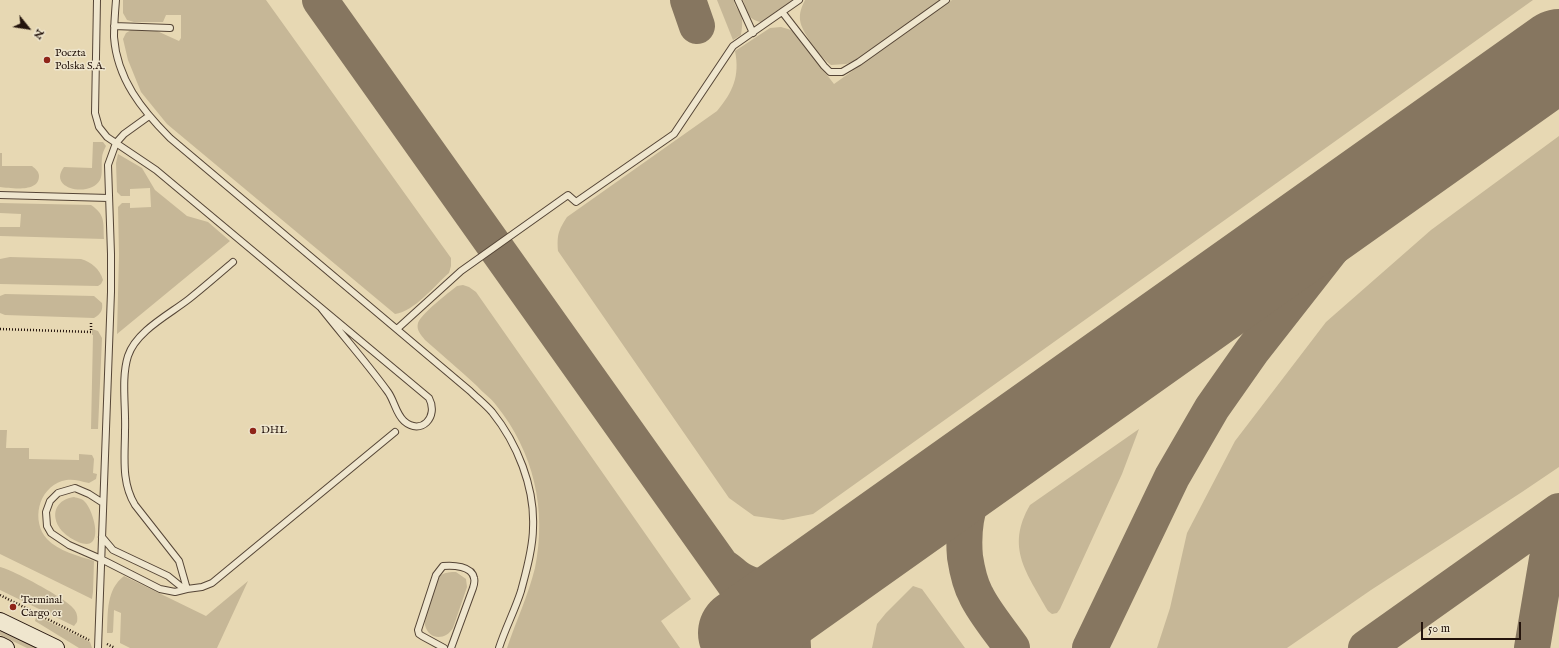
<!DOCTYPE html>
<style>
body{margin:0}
#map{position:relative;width:1559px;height:648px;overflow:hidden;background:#e7d8b3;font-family:"IM FELL English",serif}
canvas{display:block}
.north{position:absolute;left:8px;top:8px;width:40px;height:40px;-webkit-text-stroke:3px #efe6ce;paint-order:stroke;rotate:120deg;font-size:11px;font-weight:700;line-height:16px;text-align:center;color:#24140c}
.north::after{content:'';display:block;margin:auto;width:14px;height:18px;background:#24140c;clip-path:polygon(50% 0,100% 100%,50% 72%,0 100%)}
.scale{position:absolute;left:1421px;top:622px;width:100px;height:18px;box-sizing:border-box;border:2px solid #24140c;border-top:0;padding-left:5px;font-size:12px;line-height:14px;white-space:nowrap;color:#24140c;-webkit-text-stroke:3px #efe6ce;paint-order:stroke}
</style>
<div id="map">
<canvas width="1559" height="648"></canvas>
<div class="north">N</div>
<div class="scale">50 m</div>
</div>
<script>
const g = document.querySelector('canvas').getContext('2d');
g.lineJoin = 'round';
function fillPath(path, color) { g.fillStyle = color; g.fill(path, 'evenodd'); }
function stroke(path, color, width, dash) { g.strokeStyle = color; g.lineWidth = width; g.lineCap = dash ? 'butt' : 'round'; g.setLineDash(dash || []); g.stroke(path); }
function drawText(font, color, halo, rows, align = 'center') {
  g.font = font + ' "IM FELL English",serif'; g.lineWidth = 3; g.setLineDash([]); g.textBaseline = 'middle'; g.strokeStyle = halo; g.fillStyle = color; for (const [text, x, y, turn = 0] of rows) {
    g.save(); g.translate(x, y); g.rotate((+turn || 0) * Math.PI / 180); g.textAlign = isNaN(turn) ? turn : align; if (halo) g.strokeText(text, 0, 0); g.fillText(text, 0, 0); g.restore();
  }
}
fillPath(new Path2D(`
 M123,0H266L451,258V266L449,273C434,286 415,311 395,314L167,124L141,92L128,60L123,39L126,33L131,30L157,31L179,41L181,38V15H166L163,22H134L127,20L123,13Z
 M717,0H734C734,6 739,10 741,15C743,22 742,28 741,35L733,40Z
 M743,0H792L761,22C747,19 747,12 743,0Z
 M805,0H943L861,59L846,64L831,65C823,59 818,52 812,44C801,27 795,19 805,0Z
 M952,0H1533L813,514L783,520L754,516L729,498L558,251C557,235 558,231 567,217L717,111C733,92 740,76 735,51L770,28L781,27L788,29L793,31L834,84Z
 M1559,136V467L1522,492L1371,590L1287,648H1157L1170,608L1187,533L1235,441L1326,322L1431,230Z
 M93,142H103L106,146C104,150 102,154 102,158C101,165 103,174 100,180C90,198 47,189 64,167L92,168Z
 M0,153H2V166H32C36,169 39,172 39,176C39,193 11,188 0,187Z
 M118,154L142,168L155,190L187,216L208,222L230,241L117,334L119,255L118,207L122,203H130V208L151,207L150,188L130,189V196H121L117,192L116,163Z
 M0,203L91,205C106,215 103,223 104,239L0,236V227H20L21,214L0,213Z
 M10,257L81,259C91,262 100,269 103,280L101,284L98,286L0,284V259Z
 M463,285L469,287L476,292L691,599L661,621L680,648H507C516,621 528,596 535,568C547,510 534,452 496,405C491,398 483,393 477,386C460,370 442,355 425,340C421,335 416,330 418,323C422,313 448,293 457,286Z
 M5,294L94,296L102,303C103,310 101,314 94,318L5,315L0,313V296Z
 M92,329L98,331L102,338L98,429H91L93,335H92Z
 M1139,429L1122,474L1060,609L1057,613L1052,614L1048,611C1027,573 1005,548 1030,505Z
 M0,430H7L6,448H29V459L79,460V454L92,455L94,459L93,473L97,474L96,479L89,483C79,481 72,478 62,481C38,489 31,521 47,539C58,551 79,556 94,561L93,592L92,599L0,554Z
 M74,497C78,498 83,499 85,502C92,509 100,535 92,542C85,549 63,535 59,527C50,512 58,499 74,497Z
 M0,567C11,569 67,599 73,608C77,612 78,617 77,622L74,626L0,590Z
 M456,572L466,579L467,587L453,628C446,640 429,641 425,625C424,618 435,580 441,575C446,572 451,572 456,572Z
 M124,576L206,616L248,581L217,648H130L120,643L121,613L114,610L113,632L112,633H107C108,612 106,590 124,576Z
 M913,586L922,589L965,648H872L877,624L886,613Z
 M36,617H39L90,642L92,648H79L35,621Z
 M0,630L37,648H27L0,635Z`), '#c6b797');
stroke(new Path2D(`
 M320,0L780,648
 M688,0L697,26
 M1000,450C974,485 961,512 965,557C967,570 970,584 976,595C984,612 1001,632 1012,648
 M725,568C731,572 736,578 743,581C767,594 792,586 817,580L796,615L792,629L793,648
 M1090,648L1172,477L1212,408L1252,351L1346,231L1412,168L1483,107
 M1366,648L1559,511
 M1532,648L1547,559L1550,547L1559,531`), '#867660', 36);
stroke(new Path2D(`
 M743,633L1559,54`), '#867660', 90);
const service = new Path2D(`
 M97,0L95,113L99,127L107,137L156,170L429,398C439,417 421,436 404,421C396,414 394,400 388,392C367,363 343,336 321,308
 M116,0C115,12 114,25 114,37C117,79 142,110 170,138L470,391C477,398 485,404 492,412C517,443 535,487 533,528C533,548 526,572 521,591C515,610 505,629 499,648
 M738,0L753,33
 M783,13L824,66L830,72H842L859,62L946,0
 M114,26L170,28
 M0,195L109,198
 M233,262C219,274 204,287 189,299C170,314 136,331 128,356C121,378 126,407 125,431C125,456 121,482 135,505L179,561L187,589L202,587L212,583L395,432
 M397,329L461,271L568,195L576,202L674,134L733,46L799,0
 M103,503L89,494L75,488L58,493L50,501L46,512L47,526L51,533L69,545L101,559L160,589L175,592L187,589
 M102,537L113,550L168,576L184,589
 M98,648L111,292V254L108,165L116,143L124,134L149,116
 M444,648L422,636L419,634L418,630L436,575L443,566C453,565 472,566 474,578C475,581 474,585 473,588L451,648`);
const secondary = new Path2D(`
 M0,621L56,648
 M0,645L6,648`);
stroke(service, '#554536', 8);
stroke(secondary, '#24140c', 18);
stroke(new Path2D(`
 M0,329L91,332V321
 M0,595L89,640
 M107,644L115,648`), '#24140c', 2.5, [1, 2]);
stroke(service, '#efe6ce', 6);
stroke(secondary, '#efe6ce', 16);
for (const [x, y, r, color] of [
 [47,60,4,"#8f2418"],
 [253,431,4,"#8f2418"],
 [13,607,4,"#8f2418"]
]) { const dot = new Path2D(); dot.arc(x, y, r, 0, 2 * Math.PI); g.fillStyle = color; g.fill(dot); stroke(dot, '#efe6ce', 1.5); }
drawText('11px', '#24140c', '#efe6ce', [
 ["Poczta",55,54],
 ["Polska S.A.",55,67],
 ["DHL",261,431],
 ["Terminal",21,601],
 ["Cargo 01",21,614]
], 'left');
</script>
